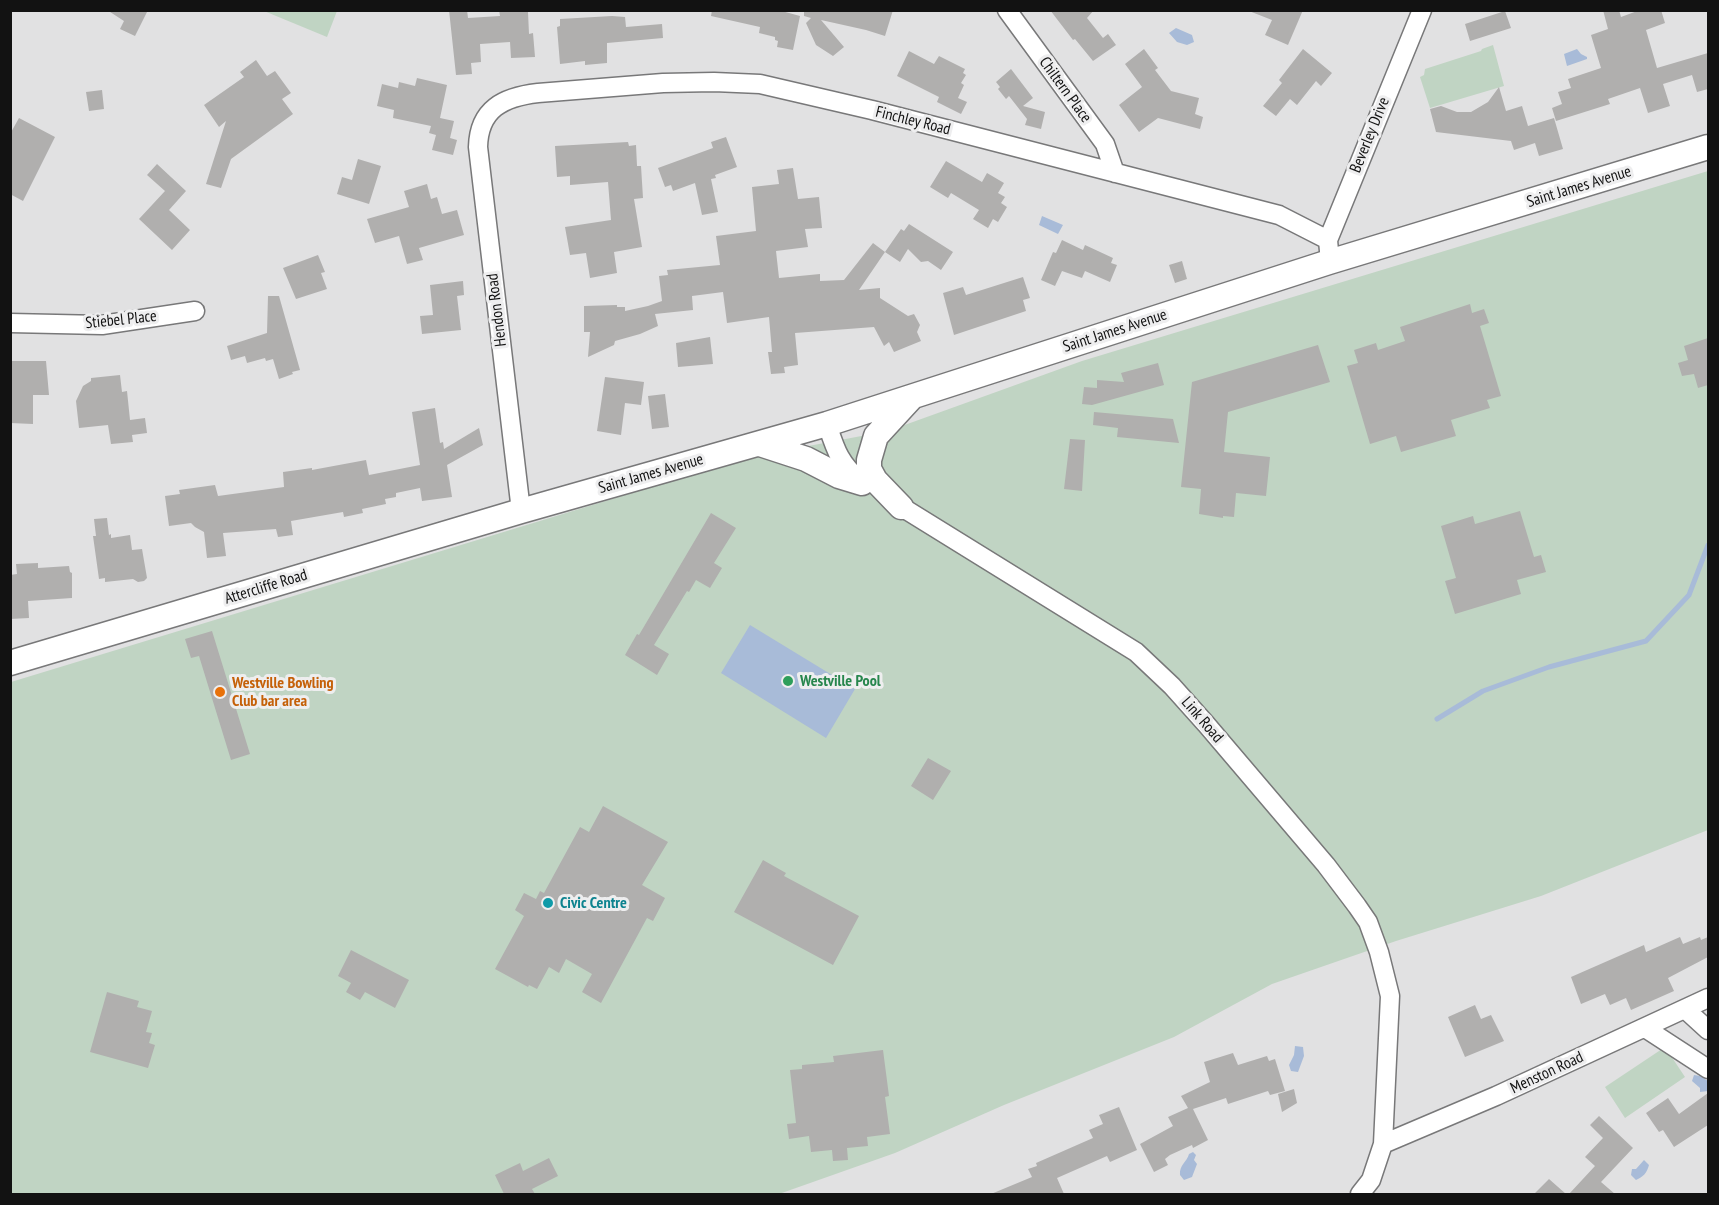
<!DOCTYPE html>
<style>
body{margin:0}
#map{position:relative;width:1719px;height:1205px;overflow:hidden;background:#e1e1e2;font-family:"PT Sans Narrow",sans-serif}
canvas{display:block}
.frame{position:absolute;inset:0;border:12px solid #121212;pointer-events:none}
</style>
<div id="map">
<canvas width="1719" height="1205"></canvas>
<div class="frame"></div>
</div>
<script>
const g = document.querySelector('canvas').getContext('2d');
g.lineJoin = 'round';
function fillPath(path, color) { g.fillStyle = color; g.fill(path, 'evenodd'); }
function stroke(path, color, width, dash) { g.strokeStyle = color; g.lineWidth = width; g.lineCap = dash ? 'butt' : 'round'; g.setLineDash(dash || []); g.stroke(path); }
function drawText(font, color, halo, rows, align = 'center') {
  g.font = font + ' "PT Sans Narrow",sans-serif'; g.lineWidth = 6; g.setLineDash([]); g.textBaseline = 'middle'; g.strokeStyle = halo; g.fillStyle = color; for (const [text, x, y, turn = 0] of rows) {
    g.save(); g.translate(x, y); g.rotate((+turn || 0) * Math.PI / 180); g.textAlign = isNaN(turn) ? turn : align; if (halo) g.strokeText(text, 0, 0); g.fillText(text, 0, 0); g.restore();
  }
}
fillPath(new Path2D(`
 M264,11L337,10V11L327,37Z
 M1493,45L1504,86L1430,108L1420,77L1424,75L1425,69L1481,51L1482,49Z
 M1708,171V830L1541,896L1396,941L1272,984L1174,1037L1004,1105L895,1153L779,1194H11V682L750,457L888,431L1082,361Z
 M1665,1047L1685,1077L1625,1118L1605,1087Z`), '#c0d4c3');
fillPath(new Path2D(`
 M1176,28L1192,35L1194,42L1187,45L1177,42L1169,33Z
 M1577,49L1581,54L1587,57V59L1567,66L1564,54Z
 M1042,216L1063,225L1058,234L1039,225Z
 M750,625L855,689L826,738L721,673Z
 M1295,1046L1303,1047L1304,1056L1298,1072L1291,1071L1289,1065L1294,1055Z
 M1694,1075L1700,1076L1708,1081V1091L1700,1092V1088L1692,1081Z
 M1193,1152L1196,1155L1194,1160L1197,1164L1192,1177L1184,1180L1180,1175C1179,1165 1187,1162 1189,1154Z
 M1644,1160L1649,1165C1647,1173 1643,1177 1636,1180L1631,1175L1632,1169H1636Z`), '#a8bbd8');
stroke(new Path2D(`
 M1437,719L1483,691L1549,667L1646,641L1689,595L1708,545`), '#a8bbd8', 5);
fillPath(new Path2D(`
 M107,10H148L135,36L120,29L124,21Z
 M449,10H467L468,18L500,16L499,10L528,12L529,34L533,33L535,57L511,58L510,42L480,44L481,62L471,63L472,74L456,75Z
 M712,10H778L800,16L793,50L777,47L778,41L775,40V37L759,33L760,27L711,16Z
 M804,10H893L885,36L866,30L821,20L844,47L833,56L816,45L806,23L811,18L804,16Z
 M1050,10H1094L1087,18L1103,38L1108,34L1116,45L1093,61L1075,39L1073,40Z
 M1303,10L1288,45L1265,35L1272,20L1249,11Z
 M1603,10H1619L1621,17L1640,10H1661L1665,23L1646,30L1657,68L1708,53V89L1697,92L1692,75L1663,84L1670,106L1648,113L1640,88L1608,99L1610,104L1556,121L1552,108L1562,104L1558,92L1571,88L1568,79L1601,68L1591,35L1608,29Z
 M1505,11L1511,28L1470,41L1465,24Z
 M612,16L625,17L626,27L662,24L663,38L607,43V63L585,65V61L560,64L557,27L560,26V19Z
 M1144,49L1158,68L1155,70L1171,91L1199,98L1195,114L1203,117L1200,129L1158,118L1139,132L1119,105L1142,87L1125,64Z
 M1303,49L1332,73L1321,86L1316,81L1297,105L1290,99L1276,116L1263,106L1282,83L1279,80Z
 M909,51L934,64L939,56L965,69L963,73L966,75L961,83L964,85L958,98L967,102L961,114L937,102L939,97L897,76Z
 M256,60L267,76L275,71L291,93L282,99L293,114L231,159L221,188L206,184L226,121L219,127L204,105L244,77L240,72Z
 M1011,69L1033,98L1023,106L1045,112L1041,129L1025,125L1027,119L1009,96L1006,99L998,89L1000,87L996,82Z
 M417,78L447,85L440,118L454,121L450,138L457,140L453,155L432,150L436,135L429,133L431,126L393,118L394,110L377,106L382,84L398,88L399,82L415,86Z
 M1499,87L1506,111L1522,106L1528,126L1554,118L1563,149L1539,156L1535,143L1514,150L1511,141L1436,132L1430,109L1441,106L1457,112H1471L1488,102Z
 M102,90L104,109L89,111L86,92Z
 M19,118L55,137L23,201L10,194V134Z
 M726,137L737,167L715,175L716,178L711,179L718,212L702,215L695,183L673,191L671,185L665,187L658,168L713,148L711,142Z
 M628,142L629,146L636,145L637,166H641L643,198L634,199L642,247L614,252L617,273L590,278L586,253L570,255L565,227L611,220L608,182L570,185V176L557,177L555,146Z
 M358,159L381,166L369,204L337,194L342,177L352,180Z
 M946,161L982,182L987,173L1004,183L998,193L1005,197L1001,203L1007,207L998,222L993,219L988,228L973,219L979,210L951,193L948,198L930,187Z
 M157,164L186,191L169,210L190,230L172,250L139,219L165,191L147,175Z
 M793,168L798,199L819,197L822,228L805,229L808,247L776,251L779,278L820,274V281L844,280L873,243L885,252L859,290L880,288V298L908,316L914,314L920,325L917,332L921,341L894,352L889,342L884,346L874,327L795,333L798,365L784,367L785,373L771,374L768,352H772L769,317L727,323L723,292L692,296L693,310L655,314L658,326L640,334L615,341L614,345L588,357L590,332H584V306L617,305V307H625V311L648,306L662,301L659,276L668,275L667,270L720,265L716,236L756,231L752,187L779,184L777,170Z
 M427,184L431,199L437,197L442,214L457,210L464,235L419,248L423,260L407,264L399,236L375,243L367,219L409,207L404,191Z
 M909,224L953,252L941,270L928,261L921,262L908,249L900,262L885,252L901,229L904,231Z
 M1062,240L1083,250L1085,245L1113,258L1111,263L1117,265L1110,282L1085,271L1082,278L1062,271L1055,286L1041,280L1053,252L1056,253Z
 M318,255L325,272L321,273L327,289L296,299L283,268Z
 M1182,261L1187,279L1175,283L1169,265Z
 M1023,277L1030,298L1023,300L1026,311L954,335L943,293L963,287L966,295Z
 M463,281L464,295L457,296L461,330L422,334L420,316L433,315L430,285Z
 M268,296H279L300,370L292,372L293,374L279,379L273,359L266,361L265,358L247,363L245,356L231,360L227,346L267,333Z
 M1470,304L1472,313L1484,309L1489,323L1480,326L1501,396L1487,400L1490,408L1451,420L1456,436L1401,452L1396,436L1370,444L1347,366L1358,363L1354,350L1376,343L1378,350L1405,341L1400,327Z
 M710,337L713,364L678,367L676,343Z
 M1708,338V385L1698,388L1694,374L1682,376L1678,363L1688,360L1684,346Z
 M1318,345L1330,382L1228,412L1224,452L1270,457L1266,496L1236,493L1234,517L1223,516V518L1199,514L1201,489L1181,487L1192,382Z
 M10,361H46L49,395H33V424L10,423Z
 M1158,363L1164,385L1092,405L1082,404L1084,387L1097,388V380L1124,382L1121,373Z
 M120,375L122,392L127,391L130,420L145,418L147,433L132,435L133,442L111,444L108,425L79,428L76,401L83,386L91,381V378Z
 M605,377L644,382L641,405L625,403L621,435L597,431Z
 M665,394L669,427L652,429L648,396Z
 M435,408L440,443L443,442L444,449L479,428L483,445L447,465L452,497L422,501L420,488L396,493V497L385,499L386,504L362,509L363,513L344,517L343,512L291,521L293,535L278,537L276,529L223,533L226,556L207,558L204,532L195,527L191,523L169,526L165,496L180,494L179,490L215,485L218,496L284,487L283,472L312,468V470L366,460L369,475L420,465L412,412Z
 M1094,412L1173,419L1179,443L1117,437L1118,428L1093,425Z
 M1070,439L1085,440L1082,491L1064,489Z
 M1520,511L1534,557L1541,555L1546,572L1517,580L1521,594L1455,614L1445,581L1456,578L1441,526L1473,516L1475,524Z
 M711,513L736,528L714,563L722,568L710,588L696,580L689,592L687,591L654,645L669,654L657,675L625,655L637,634L639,635Z
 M107,518L109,535L111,534V538L130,535L132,550L142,549L147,578L144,581L138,582L133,579L105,582V578L99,579L93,536H96L94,519Z
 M38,563V568L69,566L70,572L72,573V598L28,601L29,618L10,619V575L17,574L16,564Z
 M212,631L250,754L231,760L199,656L191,658L185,639Z
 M928,758L951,771L933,800L911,786Z
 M603,806L668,842L642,885L665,898L653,921L647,918L601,1003L582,992L592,974L566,959L559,973L549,967L537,989L529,985L528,987L495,969L524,916L515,910L524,893L536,899L540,891L544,893L580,827L589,832Z
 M763,860L786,873L784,876L859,916L833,965L734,912Z
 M1680,937L1683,944L1700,937L1701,940L1708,937V957L1668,978L1674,991L1631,1010L1626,998L1610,1005L1605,994L1581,1004L1571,977L1644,945L1646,952Z
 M351,950L409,980L395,1008L365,992L360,1000L346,992L351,983L338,976Z
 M107,992L139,1001L137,1007L152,1011L146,1032L152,1033L149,1043L155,1045L148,1068L90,1052Z
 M1475,1005L1481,1019L1491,1015L1504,1041L1465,1057L1448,1017Z
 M883,1050L889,1096L885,1097L890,1134L867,1137L868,1146L847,1148L848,1160L833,1161L832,1150L811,1152L809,1136L789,1139L787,1124L796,1123L790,1070L802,1069V1065L834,1062L833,1056Z
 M1233,1053L1238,1065L1267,1056L1269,1061L1275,1059L1285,1091L1270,1095L1268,1091L1228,1104L1226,1098L1193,1109L1208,1140L1193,1148L1192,1145L1170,1155L1165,1159L1168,1165L1154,1172L1140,1144L1173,1126L1168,1117L1188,1108L1181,1096L1210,1082L1204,1062Z
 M1294,1089L1297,1103L1282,1112L1278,1094Z
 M1708,1093V1125L1674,1147L1663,1130L1659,1132L1646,1113L1668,1098L1679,1114Z
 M1119,1107L1137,1150L1110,1162L1107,1156L1057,1178L1064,1194H991L1032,1177L1028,1169L1037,1166L1036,1163L1093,1138L1089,1130L1103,1124L1099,1115Z
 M1599,1116L1633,1148L1601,1182L1615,1194H1569L1595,1166L1585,1157L1603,1138L1590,1125Z
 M549,1158L558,1176L532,1189L535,1194H504L495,1175L520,1163L523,1171Z
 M1549,1179L1566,1194H1534Z`), '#b0afae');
const street = new Path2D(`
 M1007,10L1105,144L1115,173
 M1329,251L1328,240L1422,10
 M10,323L102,325L195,311
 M827,424C836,451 839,462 861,482
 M892,501L1136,652L1172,686L1206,724L1326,865L1357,906L1368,922L1379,952L1390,996L1383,1144L1371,1180L1360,1194
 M521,511L478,147C479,109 503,97 538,93L663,83L714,82L760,84L872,110L1279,215L1328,240
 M1685,1009L1708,1030
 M1645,1028L1708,1069
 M1383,1144L1496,1096L1708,998`);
const secondary = new Path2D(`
 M760,444L806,459L839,476L862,483
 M901,507L875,480L869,469V460L876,436L911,398
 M10,663L521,511L827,424L1329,262L1708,147`);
stroke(street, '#787879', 21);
stroke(secondary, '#787879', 27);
stroke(street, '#fff', 18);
stroke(secondary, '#fff', 24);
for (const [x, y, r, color] of [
 [788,681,6,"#2e9e5b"],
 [220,692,6,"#e8710a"],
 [548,903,6,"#0f9aa8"]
]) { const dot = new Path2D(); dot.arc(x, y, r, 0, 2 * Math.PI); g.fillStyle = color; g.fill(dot); stroke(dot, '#eeeeef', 2); }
drawText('16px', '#121212', '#eeeeef', [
 ["Chiltern Place",1065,90,54],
 ["Finchley Road",913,121,14],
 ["Beverley Drive",1370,135,-68],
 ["Saint James Avenue",1579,187,-17],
 ["Hendon Road",497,310,-97],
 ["Stiebel Place",121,320,-6],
 ["Saint James Avenue",1115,331,-18],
 ["Saint James Avenue",651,474,-16],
 ["Attercliffe Road",266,587,-17],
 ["Link Road",1202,720,49],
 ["Menston Road",1547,1073,-25]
]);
drawText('bold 16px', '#27864d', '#eeeeef', [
 ["Westville Pool",800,681]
], 'left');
drawText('bold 16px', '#c56008', '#eeeeef', [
 ["Westville Bowling",232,683],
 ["Club bar area",232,701]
], 'left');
drawText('bold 16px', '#0d838f', '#eeeeef', [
 ["Civic Centre",560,903]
], 'left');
</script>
